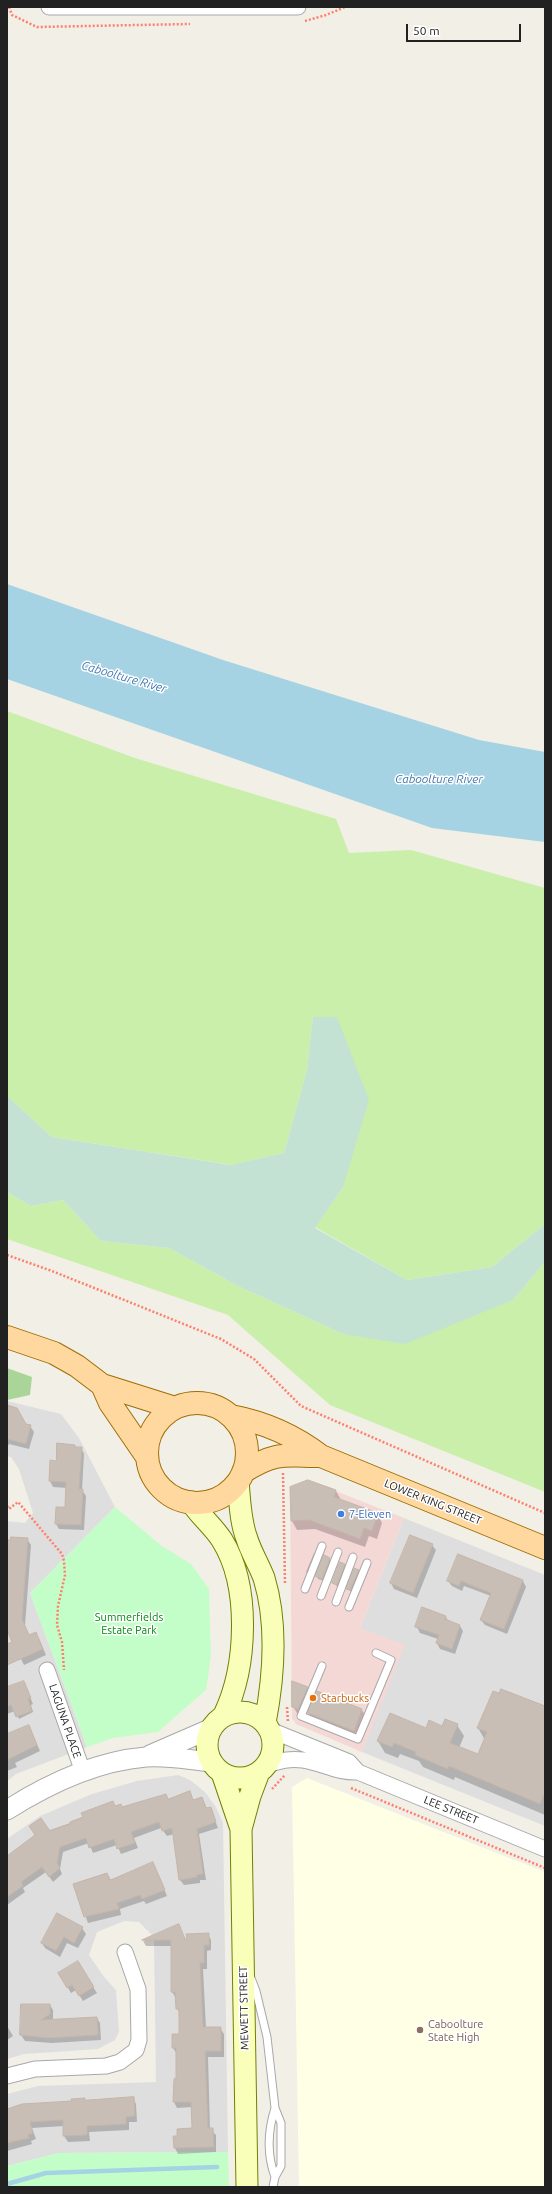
<!DOCTYPE html>
<style>
body{margin:0}
#map{position:relative;width:552px;height:2194px;overflow:hidden;background:#f2efe7;font-family:Ubuntu,sans-serif}
canvas{display:block}
.frame{position:absolute;inset:0;border:8px solid #212121;pointer-events:none}
.scale{position:absolute;left:406px;top:24px;width:115px;height:18px;box-sizing:border-box;border:2px solid #212121;border-top:0;padding-left:5px;font-size:12px;line-height:14px;white-space:nowrap;color:#212121;-webkit-text-stroke:3px #fff;paint-order:stroke}
</style>
<div id="map">
<canvas width="552" height="2194"></canvas>
<div class="frame"></div>
<div class="scale">50 m</div>
</div>
<script>
const g = document.querySelector('canvas').getContext('2d');
g.lineJoin = 'round';
function fillPath(path, color) { g.fillStyle = color; g.fill(path, 'evenodd'); }
function stroke(path, color, width, dash) { g.strokeStyle = color; g.lineWidth = width; g.lineCap = dash ? 'butt' : 'round'; g.setLineDash(dash || []); g.stroke(path); }
function drawText(font, color, halo, rows, align = 'center') {
  g.font = font + ' Ubuntu,sans-serif'; g.lineWidth = 3; g.setLineDash([]); g.textBaseline = 'middle'; g.strokeStyle = halo; g.fillStyle = color; for (const [text, x, y, turn = 0] of rows) {
    g.save(); g.translate(x, y); g.rotate((+turn || 0) * Math.PI / 180); g.textAlign = isNaN(turn) ? turn : align; if (halo) g.strokeText(text, 0, 0); g.fillText(text, 0, 0); g.restore();
  }
}
fillPath(new Path2D(`
 M7,1401L61,1414L79,1438L115,1507L30,1593L87,1747L16,1774L7,1781V1521L25,1523L33,1513L19,1469L11,1457L7,1456Z
 M404,1518L545,1575V1826L362,1752L370,1731L360,1628Z
 M178,1775L190,1780L205,1792L216,1807L223,1823L228,2152L59,2153L7,2166V2094L38,2086L156,2082L154,1937L139,1922L124,1921L97,1932L89,1955L104,1977L116,1990L119,2032L115,2040L98,2049L24,2054L7,2059V1839L40,1816L92,1794L137,1781Z`), '#dfdede');
fillPath(new Path2D(`
 M308,1480L404,1518L360,1628L405,1645L362,1752L296,1724L292,1718L290,1487Z`), '#f4d8d6');
fillPath(new Path2D(`
 M307,1778L545,1872V2187H299L292,1787Z`), '#feffe4');
fillPath(new Path2D(`
 M7,711L135,758L336,819L349,853L411,850L545,888V1224L492,1267L407,1280L315,1227L343,1187L313,1018L307,1070L284,1153L232,1165L52,1137L7,1096Z
 M7,1192L31,1206L63,1200L101,1241L169,1248L238,1286L343,1334L513,1300L545,1262V1492L330,1405L228,1315L7,1239Z`), '#caefaa');
fillPath(new Path2D(`
 M7,1368L32,1377L30,1395L7,1400Z`), '#a9d599');
fillPath(new Path2D(`
 M313,1017H337L369,1100L343,1187L315,1228L407,1280L492,1267L545,1224V1262L513,1300L405,1344L343,1334L238,1286L169,1248L101,1241L63,1200L31,1206L7,1192V1096L52,1137L231,1165L284,1153L307,1070Z`), '#c3e2d4');
fillPath(new Path2D(`
 M115,1507L162,1546L191,1564L209,1589L211,1656L206,1690L158,1732L113,1738L87,1747L30,1593Z
 M228,2152L229,2187H7V2166L59,2153Z`), '#c3fec9');
fillPath(new Path2D(`
 M7,584L223,660L479,740L545,752V842L432,828L7,679Z`), '#a5d3e3');
fillPath(new Path2D(`
 M7,1406L25,1425L30,1426L34,1432L29,1449L9,1444L7,1448Z
 M75,1446L76,1448H81L84,1454L82,1490L86,1496L84,1530L59,1529L56,1524L66,1508L67,1488L53,1487L50,1481L57,1462Z
 M308,1481L336,1491L341,1500L377,1514L382,1523L377,1539L369,1536L365,1547L315,1529L297,1530L292,1521L291,1487Z
 M27,1539L31,1545L25,1626L29,1636L39,1639L46,1655L24,1665L21,1659H7V1645L14,1642L7,1627V1541Z
 M432,1545L436,1550L417,1598L394,1589L391,1583Z
 M314,1553L315,1555L308,1574L306,1572Z
 M459,1555L523,1581L526,1587L507,1634L485,1625L481,1620L491,1596L464,1586L462,1591L452,1586L448,1581Z
 M330,1559L331,1562L324,1581L318,1579L317,1576Z
 M344,1565L346,1568L338,1587L333,1583Z
 M358,1571L360,1573L352,1592L347,1589Z
 M423,1609L446,1617L448,1621L460,1626L463,1631L455,1654L440,1649L437,1643L438,1639L420,1633L417,1627Z
 M24,1682L33,1704L31,1705L33,1712L19,1719L15,1711L7,1714V1688Z
 M307,1688L312,1697L298,1715L293,1706Z
 M502,1690L545,1706V1815L455,1777L454,1780L423,1767L419,1761L400,1754L398,1758L385,1753L378,1741L427,1729L457,1725L464,1736L459,1748L478,1756L485,1740L478,1728Z
 M317,1692L362,1710L367,1719L358,1739L314,1722L309,1713Z
 M29,1726L40,1751L15,1763L17,1767L7,1771V1741Z
 M189,1793L193,1801L202,1798L207,1809L210,1808L218,1828L199,1834L206,1880H200V1883L184,1885L180,1880L174,1834L167,1836L161,1828L134,1838L138,1848L121,1854L117,1845L93,1853L89,1843L63,1852L60,1869L62,1874L53,1882L46,1872L23,1888L25,1892L7,1905V1856L36,1835L116,1807L123,1809L168,1800Z
 M153,1863L167,1896L146,1904L144,1901L120,1909L121,1915L88,1923L74,1884L107,1874L111,1880Z
 M178,1926L185,1940L208,1934L211,1940V1950L207,1951V1969H203L206,2028H220L224,2034V2057H208L210,2129L216,2135V2152L178,2154L175,2148L178,2137L193,2129L192,2107L177,2108L174,2102L175,2079H177V2054L173,2048V2035H180V2014L177,2008L176,1998L172,1992V1946H146L143,1941Z
 M82,1928L86,1934L78,1948L67,1943L60,1957L45,1948L42,1943Z
 M60,1974L93,1987L97,1993L83,2001L76,1990L71,1993Z
 M50,2005L53,2010V2020L97,2018L100,2023L101,2040L52,2043L25,2041L21,2035Z
 M7,2026L13,2036L7,2040Z
 M133,2098L136,2104L137,2122H129V2130L89,2132L90,2141L68,2142L64,2136V2126L32,2128L36,2139L31,2141L32,2144L7,2151V2110L84,2099L86,2101Z`), '#0003');
stroke(new Path2D(`
 M7,2184L46,2173L217,2167`), '#a5d3e3', 4.5);
const building = new Path2D(`
 M7,1405L17,1408L26,1424L31,1425L26,1444L7,1439Z
 M57,1443L75,1445V1447H82L79,1489H83L81,1525L55,1524L56,1507H65L66,1482L49,1481L50,1460L56,1461Z
 M308,1480L336,1490L334,1497L378,1513L372,1531L364,1528L360,1539L309,1520L291,1521L290,1487Z
 M410,1535L433,1544L413,1593L390,1583Z
 M11,1537L28,1538L22,1619L29,1635L36,1632L43,1649L7,1665V1644L12,1642L7,1630V1540H10Z
 M458,1554L523,1580L504,1629L480,1620L491,1593L461,1581L459,1586L447,1581Z
 M324,1555L330,1558L322,1579L315,1576Z
 M340,1562L345,1564L337,1585L332,1583Z
 M354,1568L359,1570L350,1590L346,1589Z
 M422,1607L446,1616L445,1619L460,1625L452,1649L436,1643L439,1635L415,1627Z
 M24,1681L31,1698L28,1699L32,1711L16,1717L11,1705L7,1707V1687Z
 M292,1681L308,1687L298,1709L292,1707Z
 M501,1689L545,1706V1792L540,1804L449,1766L448,1769L415,1755L416,1752L394,1743L392,1747L377,1741L390,1713L426,1728L429,1720L442,1726L445,1719L458,1724L450,1743L478,1754L487,1732L477,1728L493,1691L499,1693Z
 M317,1691L362,1709L354,1731L308,1713Z
 M29,1725L37,1745L7,1760V1734Z
 M190,1791L193,1800L202,1797L206,1808L211,1807L216,1822L197,1829L203,1874L197,1875V1877L179,1880L172,1828L162,1831L159,1822L131,1832L135,1843L117,1849L114,1839L89,1848L86,1838L60,1847L57,1863L60,1868L49,1877L42,1867L21,1882L23,1886L7,1897V1856L35,1835L29,1826L41,1818L50,1831L70,1824V1822L83,1817L81,1813L113,1801L115,1806L121,1804L122,1807L166,1794L168,1799Z
 M153,1862L165,1890L142,1899L140,1895L117,1903L119,1909L84,1917L73,1884L107,1873L110,1880Z
 M57,1913L83,1927L74,1943L64,1937L56,1951L41,1943Z
 M179,1924L185,1939L187,1938L186,1934L209,1933V1945H204V1963H200L203,2027H221V2051H205L208,2128H213L214,2147L174,2148L173,2136H177V2129L192,2128L191,2102H173L174,2079L176,2078V2048H172V2034H179V2009H176L175,1992H171V1940H142Z
 M78,1961L94,1987L79,1996L72,1985L67,1988L58,1973Z
 M21,2004H50V2014L41,2020L97,2017L98,2035L48,2038L20,2035Z
 M134,2097L135,2116L126,2117V2124L87,2126V2135L63,2136V2120L30,2122L33,2133L28,2135L29,2138L7,2143V2109L22,2104L72,2101L71,2099L85,2098V2100Z`);
fillPath(building, '#c8beb6');
stroke(building, '#c5b6a8', 1);
const service = new Path2D(`
 M305,1589L322,1546
 M321,1596L338,1552
 M336,1602L353,1557
 M349,1607L367,1563
 M322,1666L301,1716L358,1739L391,1660L376,1653
 M251,1978L256,1991L267,2037L275,2108L281,2123V2166L275,2177L273,2187
 M275,2177C267,2155 268,2130 275,2108`);
const minor = new Path2D(`
 M49,7H298
 M47,1670L83,1772
 M270,1730L349,1762L358,1772
 M266,1765C279,1761 290,1758 303,1760C323,1763 337,1773 358,1772L545,1849
 M7,2076L35,2069L106,2066L120,2062L136,2050L139,2040L138,1989L125,1952`);
const tertiary = new Path2D(`
 M150,1755L210,1729
 M7,1810C48,1784 97,1761 146,1757C168,1755 189,1760 211,1762`);
const secondary = new Path2D(`
 M238,1482C240,1501 240,1521 247,1539C251,1552 259,1565 264,1578C278,1624 274,1676 265,1723
 M191,1502C200,1516 213,1526 222,1540C251,1587 247,1667 224,1715
 M207 1745a33 33 0 1 1 66 0a33 33 0 1 1-66 0Z
 M222,1773L241,1829
 M247,2187L241,1829L250,1796L259,1772`);
const primary = new Path2D(`
 M7,1337L54,1353L77,1366L102,1385L175,1408
 M102,1385L110,1403L147,1457
 M147 1453a50 50 0 1 1 100 0a50 50 0 1 1-100 0Z
 M231,1416C263,1422 295,1436 321,1456L545,1548
 M243,1472C277,1451 284,1456 321,1456`);
stroke(service, '#a8a8a8', 9);
stroke(minor, '#a8a8a8', 17);
stroke(tertiary, '#a8a8a8', 21);
stroke(secondary, '#6f8100', 23);
stroke(primary, '#9f6e00', 24);
stroke(new Path2D(`
 M9,7L12,15L37,27L190,24
 M305,21L326,15L345,7
 M7,1255L52,1271L221,1339L254,1359L301,1406L545,1513
 M283,1473L285,1584
 M7,1506L9,1509L18,1502L62,1554L64,1561L65,1575L58,1606L57,1625L62,1642L64,1670
 M287,1707L288,1722
 M351,1788L545,1868
 M272,1789L285,1775`), '#ff7f6c', 2.5, [2, 2]);
stroke(service, '#fff', 7);
stroke(minor, '#fff', 15);
stroke(tertiary, '#fff', 19);
stroke(secondary, '#f9ffb9', 21);
stroke(primary, '#ffd8a0', 22);
for (const [x, y, r, color] of [
 [341,1514,4,"#3f7fe0"],
 [313,1698,4,"#e8710a"],
 [420,2030,4,"#8d6e63"]
]) { const dot = new Path2D(); dot.arc(x, y, r, 0, 2 * Math.PI); g.fillStyle = color; g.fill(dot); stroke(dot, '#fff', 1.5); }
drawText('11px', '#212121', '#fff', [
 ["LOWER KING STREET",433,1502,22],
 ["LAGUNA PLACE",65,1721,71],
 ["LEE STREET",451,1810,22],
 ["MEWETT STREET",244,2008,-91]
]);
drawText('11px', '#366cbe', '#fff', [
 ["7-Eleven",349,1514]
], 'left');
drawText('11px', '#038612', '#fff', [
 ["Summerfields",129,1617],
 ["Estate Park",129,1630]
]);
drawText('11px', '#c56008', '#fff', [
 ["Starbucks",321,1698]
], 'left');
drawText('11px', '#785e54', '#fff', [
 ["Caboolture",428,2024],
 ["State High",428,2037]
], 'left');
drawText('italic 12px', '#4177b2', '#fff', [
 ["Caboolture River",124,677,16],
 ["Caboolture River",439,779]
]);
</script>
